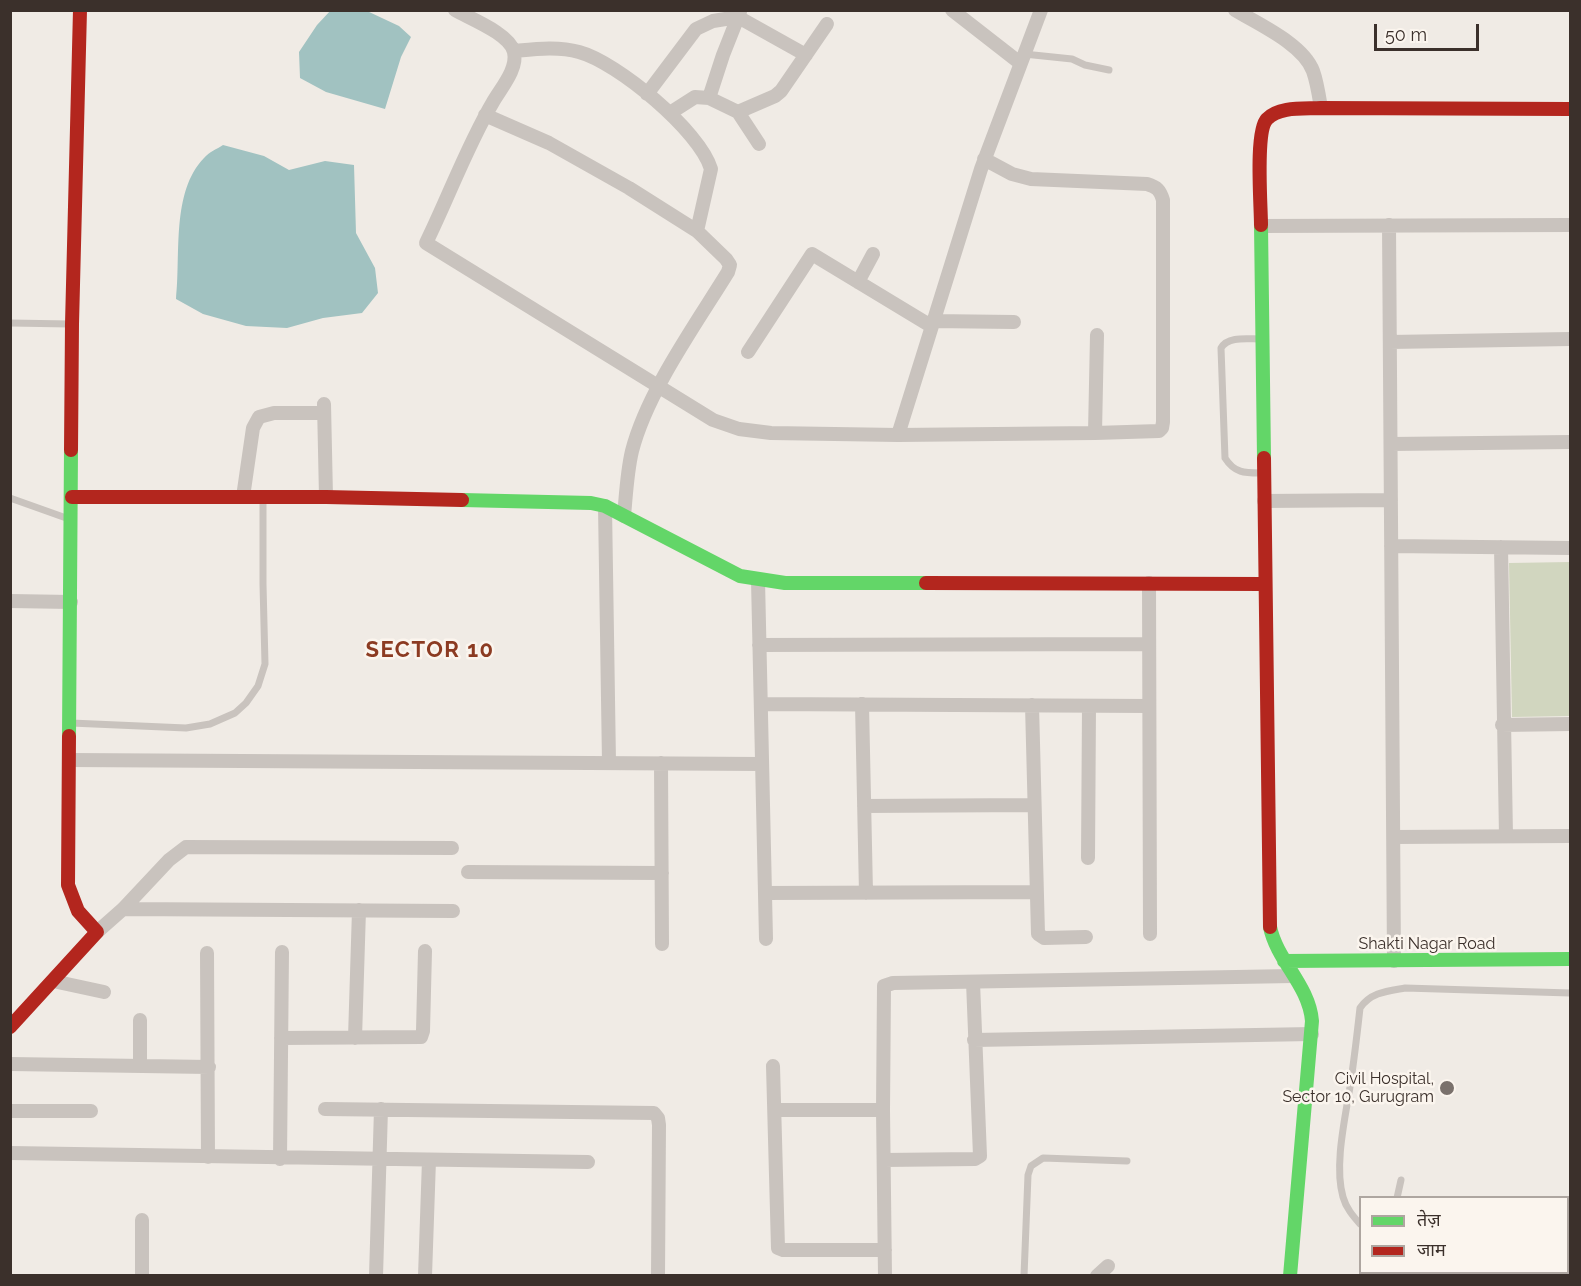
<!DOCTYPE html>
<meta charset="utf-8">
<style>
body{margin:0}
#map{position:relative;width:1581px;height:1286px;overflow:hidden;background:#f0ebe5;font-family:Raleway,"Noto Sans Devanagari",sans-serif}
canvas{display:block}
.frame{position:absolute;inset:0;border:12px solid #3b302b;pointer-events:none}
.legend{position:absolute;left:1359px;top:1196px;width:210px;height:78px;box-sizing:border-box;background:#fbf5ee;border:2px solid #aea6a0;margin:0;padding:8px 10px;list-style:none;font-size:18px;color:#3b302b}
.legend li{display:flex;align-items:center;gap:12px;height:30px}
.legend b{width:30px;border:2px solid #aea6a0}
.scale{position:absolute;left:1374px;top:24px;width:105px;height:27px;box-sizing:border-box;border:3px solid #3b302b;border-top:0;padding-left:8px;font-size:18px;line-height:21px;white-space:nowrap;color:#3b302b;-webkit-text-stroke:4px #fbf5ee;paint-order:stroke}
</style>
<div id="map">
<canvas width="1581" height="1286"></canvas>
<div class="frame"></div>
<ul class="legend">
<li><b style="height:8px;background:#63d668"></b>तेज़</li>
<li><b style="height:8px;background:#b3261e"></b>जाम</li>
</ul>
<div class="scale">50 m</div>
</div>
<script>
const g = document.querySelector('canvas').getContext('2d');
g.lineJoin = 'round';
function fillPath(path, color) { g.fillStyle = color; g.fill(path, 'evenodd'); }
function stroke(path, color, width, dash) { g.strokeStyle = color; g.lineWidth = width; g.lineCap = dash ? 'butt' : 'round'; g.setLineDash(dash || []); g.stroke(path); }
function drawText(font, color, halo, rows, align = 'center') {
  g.font = font + ' Raleway,sans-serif'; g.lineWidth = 5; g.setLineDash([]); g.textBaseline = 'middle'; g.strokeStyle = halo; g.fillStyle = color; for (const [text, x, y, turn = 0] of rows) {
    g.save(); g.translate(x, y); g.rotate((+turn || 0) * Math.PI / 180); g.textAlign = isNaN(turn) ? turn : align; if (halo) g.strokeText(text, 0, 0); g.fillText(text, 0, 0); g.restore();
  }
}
fillPath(new Path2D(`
 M1570,562V716L1512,717L1509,563Z`), '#d1d6bf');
fillPath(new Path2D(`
 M331,10L367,11L399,26L411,37L401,57L385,109L326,92L300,78L299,52L317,25Z
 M223,145L264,156L289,170L325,161L354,165L356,233L375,268L378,293L362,313L323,318L287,328L246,326L203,314L176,299C181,255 171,192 204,158C209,152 217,149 223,145Z`), '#a1c2c1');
stroke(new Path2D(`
 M1024,54L1072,59L1085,65L1109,70
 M10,323L70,324
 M1260,339C1247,339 1228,336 1221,348L1225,458C1235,474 1246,473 1263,473
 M10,498L69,519
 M71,723L186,728L210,724L235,713L246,703L258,686L265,664L263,584V500
 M1397,1198L1401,1180
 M1360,1224C1353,1216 1346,1208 1343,1197C1334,1166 1345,1119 1350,1087C1354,1061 1357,1035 1360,1008C1371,992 1388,991 1405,988L1570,993
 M1568,1262H1570
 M1024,1276L1028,1175L1031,1166L1043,1158L1127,1161
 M1413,1276V1273L1421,1272`), '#c9c3be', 7);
stroke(new Path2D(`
 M455,10C471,19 510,34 514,52C518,69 501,88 493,102C467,146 449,196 426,243L713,420L739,429L771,433L898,435L1095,433
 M952,10L1020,63
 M1235,10C1258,24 1303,44 1313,71C1317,82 1319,96 1321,108
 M514,51C535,49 558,46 579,52C617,62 700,131 711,169L697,231L726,259L730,265L728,272C696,324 647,392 632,451C627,472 626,495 624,516
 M647,94L696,29L713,21L738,17L806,55
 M709,98L723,55L740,12
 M738,112L775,96L781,91L827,24
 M670,113L695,97L709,98L738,112L759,144
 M485,115L549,143L629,188L697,231
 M984,159L1012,174L1031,179L1147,184C1157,187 1160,190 1163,200V422L1162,428L1159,431L1095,433L1097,335
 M1389,225L1394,961
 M1261,226L1570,225
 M858,282L873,254
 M932,321L1014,322
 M1390,342L1570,339
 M748,352L812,254L931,326
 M324,404L326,497
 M898,435L981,169L1041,10
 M1391,444L1570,442
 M243,497L253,428L259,417L274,413H323
 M1264,501L1391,500
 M605,506L609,763
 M1391,546L1570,548
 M1501,547L1506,836
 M758,580L766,939
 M1149,583L1150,934
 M10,601L71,602
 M759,645L1149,644
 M761,704L1149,706
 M862,704L866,893
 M1032,705L1038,934L1044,938L1086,937
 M1502,725L1570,724
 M70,760L762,764
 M661,763L662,944
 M864,806L1034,805
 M1394,837L1570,836
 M1088,858L1089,706
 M468,872L662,873
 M765,893L1035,892
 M123,909L453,911
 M97,932L123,909L169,860L186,847L452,848
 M207,953L208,1157
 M53,981L104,992
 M281,1038L421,1037L423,1031L425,951
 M355,1038L359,910
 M974,1040L1312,1034
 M10,1064L209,1067
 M140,1066V1020
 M773,1066L778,1248L783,1250H885
 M325,1109L654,1113L658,1118L659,1125L658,1276
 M775,1110H883
 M10,1111H91
 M10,1153L588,1162
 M280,1159L282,952
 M884,1160L975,1159L980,1156L973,982
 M142,1220V1276
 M376,1276L381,1109
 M425,1276L429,1160
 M885,1276L883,1110L884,986L893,983L1293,976
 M1097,1276L1108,1266`), '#c9c3be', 14);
stroke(new Path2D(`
 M1261,225L1264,458
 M462,500L591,503L605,506L740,576L785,583H926
 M69,736L71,450
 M1270,927C1277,961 1309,985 1312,1021L1290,1276
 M1284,961L1570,959`), '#63d668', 14);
stroke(new Path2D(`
 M1261,225C1261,205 1255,131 1267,119C1279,106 1305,109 1321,108L1570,109
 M71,450L72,324L80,10
 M1264,458L1270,927
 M72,497H326L462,500
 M926,583L1264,584
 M10,1027L97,932L78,911L68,885L69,736`), '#b3261e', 14);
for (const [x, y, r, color] of [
 [1447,1088,8,"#7a716c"]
]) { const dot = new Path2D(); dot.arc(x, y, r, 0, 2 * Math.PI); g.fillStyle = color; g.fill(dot); stroke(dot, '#fbf5ee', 2); }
drawText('16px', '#3b302b', '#fbf5ee', [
 ["Shakti Nagar Road",1427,944]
]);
drawText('16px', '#3b302b', '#fbf5ee', [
 ["Civil Hospital,",1434,1079],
 ["Sector 10, Gurugram",1434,1097]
], 'right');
g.letterSpacing = '1.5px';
drawText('bold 22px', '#8c3b22', '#fbf5ee', [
 ["SECTOR 10",430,650]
]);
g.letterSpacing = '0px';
</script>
